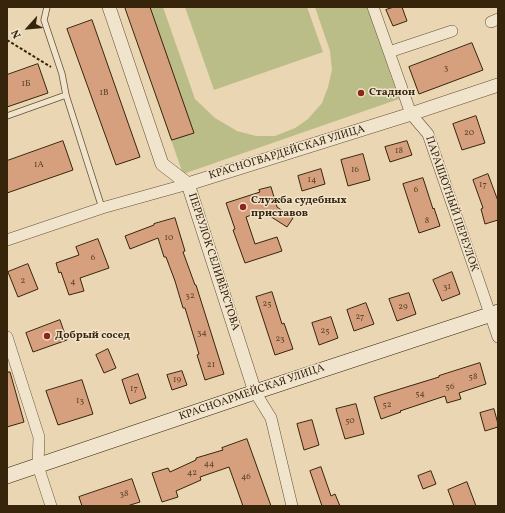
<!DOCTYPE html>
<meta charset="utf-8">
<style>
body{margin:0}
#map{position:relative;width:505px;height:513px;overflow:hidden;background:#ead6b2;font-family:Vollkorn,serif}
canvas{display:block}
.frame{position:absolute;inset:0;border:8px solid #36250b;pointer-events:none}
.north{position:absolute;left:8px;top:8px;width:40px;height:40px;-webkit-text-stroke:3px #f1e4cd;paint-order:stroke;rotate:243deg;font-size:11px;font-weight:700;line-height:16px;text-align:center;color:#36250b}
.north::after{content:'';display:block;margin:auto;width:14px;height:18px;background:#36250b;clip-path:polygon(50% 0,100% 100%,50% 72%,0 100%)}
</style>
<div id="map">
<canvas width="505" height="513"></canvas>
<div class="frame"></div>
<div class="north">N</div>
</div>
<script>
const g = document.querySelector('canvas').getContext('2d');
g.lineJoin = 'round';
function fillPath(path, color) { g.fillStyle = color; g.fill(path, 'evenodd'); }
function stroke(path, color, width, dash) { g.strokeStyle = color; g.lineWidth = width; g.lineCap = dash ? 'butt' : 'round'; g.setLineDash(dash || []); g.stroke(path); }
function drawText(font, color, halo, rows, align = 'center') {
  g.font = font + ' Vollkorn,serif'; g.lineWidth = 3; g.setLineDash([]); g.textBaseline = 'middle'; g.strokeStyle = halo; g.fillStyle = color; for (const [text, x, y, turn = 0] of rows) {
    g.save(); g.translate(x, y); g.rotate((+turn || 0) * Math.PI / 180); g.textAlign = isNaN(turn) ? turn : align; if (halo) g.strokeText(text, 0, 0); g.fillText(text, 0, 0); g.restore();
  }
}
fillPath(new Path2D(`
 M125,7H163L195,99L215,118L237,131L256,136H275L295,128L308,119L322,103L328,87L332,70L330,51L315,7H367L399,99L183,174Z
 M185,7H307L323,52L214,90Z`), '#bbbd89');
const building = new Path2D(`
 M125,7H150L194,133L172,140Z
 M394,7H402L407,21L393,26L386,10Z
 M92,20L140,157L116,165L67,29Z
 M472,43L483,70L419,94L409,67Z
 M38,64L48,93L7,107V75Z
 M476,116L485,143L462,150L453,124Z
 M63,141L73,170L7,193V161Z
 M407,141L412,155L390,162L385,147Z
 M363,154L370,180L348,186L341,160Z
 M321,169L325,184L302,191L298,176Z
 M488,174L498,201V220L485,224L481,209L483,208L473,180Z
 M423,178L433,209L434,208L440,226L419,233L403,184Z
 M271,187L277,207L293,218L287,227L262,211L246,217L255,244L277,237L282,251L245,263L233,230L235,229L226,203L260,192L259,190Z
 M175,218L185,251L183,252L195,285H196L224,374L205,380L197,355L199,354L185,308H183L175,281L166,257H164L158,238L130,249L125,236L154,225V224Z
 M98,239L109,268L80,278L84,291L69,295L61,272L59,273L56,263L79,255L76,247Z
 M28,264L38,289L18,297L8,272Z
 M452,272L460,294L442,301L433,280Z
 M272,292L282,324L284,323L293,349L275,355L256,297Z
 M409,293L416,314L397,321L389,299Z
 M366,303L374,324L354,331L347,310Z
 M331,317L338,338L319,345L312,323Z
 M60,320L67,340L33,352L26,333Z
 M108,349L116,368L104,373L96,355Z
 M480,363L486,384L459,393L461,399L447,403L445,396L400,411L401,412L381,419L374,397L439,377V376Z
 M182,371L187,385L172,390L167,375Z
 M7,372H10L24,422L7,427Z
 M138,374L146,398L130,404L122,380Z
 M82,380L93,414L58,425L46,391Z
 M356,404L364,434L345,439L336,409Z
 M494,409L498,424V427L485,431L480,413Z
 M312,420L319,445L304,450L297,424Z
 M247,439L271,506H243L229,467L200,477L201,480L176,491L178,497L162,502L152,473L168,468L170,472L196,460V458L223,450L222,448Z
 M321,467L331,496L335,494L340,506H322L310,471Z
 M431,471L436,484L423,489L418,476Z
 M132,479L140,502L127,506H82L79,497Z
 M467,482L476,506H454L448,490Z`);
fillPath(building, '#d6a07f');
stroke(building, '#36250b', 1);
const service = new Path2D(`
 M47,7L44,20L62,74L66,95
 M7,116L66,95L102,208`);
const minor = new Path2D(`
 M373,7L411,114L428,134L498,337
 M491,22L498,19
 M389,52L452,31
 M7,240L102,208L188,184
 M7,337L39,437L38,466L51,506
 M255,392L271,418L292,506`);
const tertiary = new Path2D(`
 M109,7L162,164L188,184L255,392
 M188,184L411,114L498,85`);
const secondary = new Path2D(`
 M7,476L255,392L498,312`);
stroke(service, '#635135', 7);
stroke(minor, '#635135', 12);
stroke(tertiary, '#635135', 14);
stroke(secondary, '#36250b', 16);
stroke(new Path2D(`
 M7,40L51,67`), '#36250b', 2, [3, 2]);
stroke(service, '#f1e4cd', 5.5);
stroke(minor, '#f1e4cd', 11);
stroke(tertiary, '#f1e4cd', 13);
stroke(secondary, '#f1e4cd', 15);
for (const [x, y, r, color] of [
 [361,93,4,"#8f2418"],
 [243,207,4,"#8f2418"],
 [47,336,4,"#8f2418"]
]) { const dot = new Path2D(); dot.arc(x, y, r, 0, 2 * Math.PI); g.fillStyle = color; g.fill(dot); stroke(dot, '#f1e4cd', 1.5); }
drawText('9px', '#5e4428', null, [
 ["3",446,68],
 ["1Б",26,84],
 ["1В",104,93],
 ["20",469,133],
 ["18",399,151],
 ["1А",39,165],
 ["16",355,170],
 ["14",312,180],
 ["17",483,185],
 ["6",416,190],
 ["8",427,221],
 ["10",169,238],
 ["6",93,258],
 ["2",23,281],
 ["4",73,282],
 ["31",447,287],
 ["32",190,296],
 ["25",267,304],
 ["29",403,307],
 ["27",360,317],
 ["25",325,331],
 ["34",202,333],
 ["23",280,339],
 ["21",211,365],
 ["58",473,377],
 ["19",177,380],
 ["56",450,387],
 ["17",134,389],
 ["54",420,394],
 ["13",80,401],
 ["52",387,405],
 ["50",350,421],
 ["44",209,464],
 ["42",192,473],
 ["46",246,477],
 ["38",124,494]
]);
drawText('bold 11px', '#36250b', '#f1e4cd', [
 ["Стадион",369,93],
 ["Служба судебных",251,201],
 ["приставов",251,214],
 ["Добрый сосед",55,336]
], 'left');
drawText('11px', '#36250b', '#f1e4cd', [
 ["КРАСНОГВАРДЕЙСКАЯ УЛИЦА",287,153,-17],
 ["ПАРАШЮТНЫЙ ПЕРЕУЛОК",451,204,71],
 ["ПЕРЕУЛОК СЕЛИВЁРСТОВА",213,262,72],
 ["КРАСНОАРМЕЙСКАЯ УЛИЦА",252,393,-19]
]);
</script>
